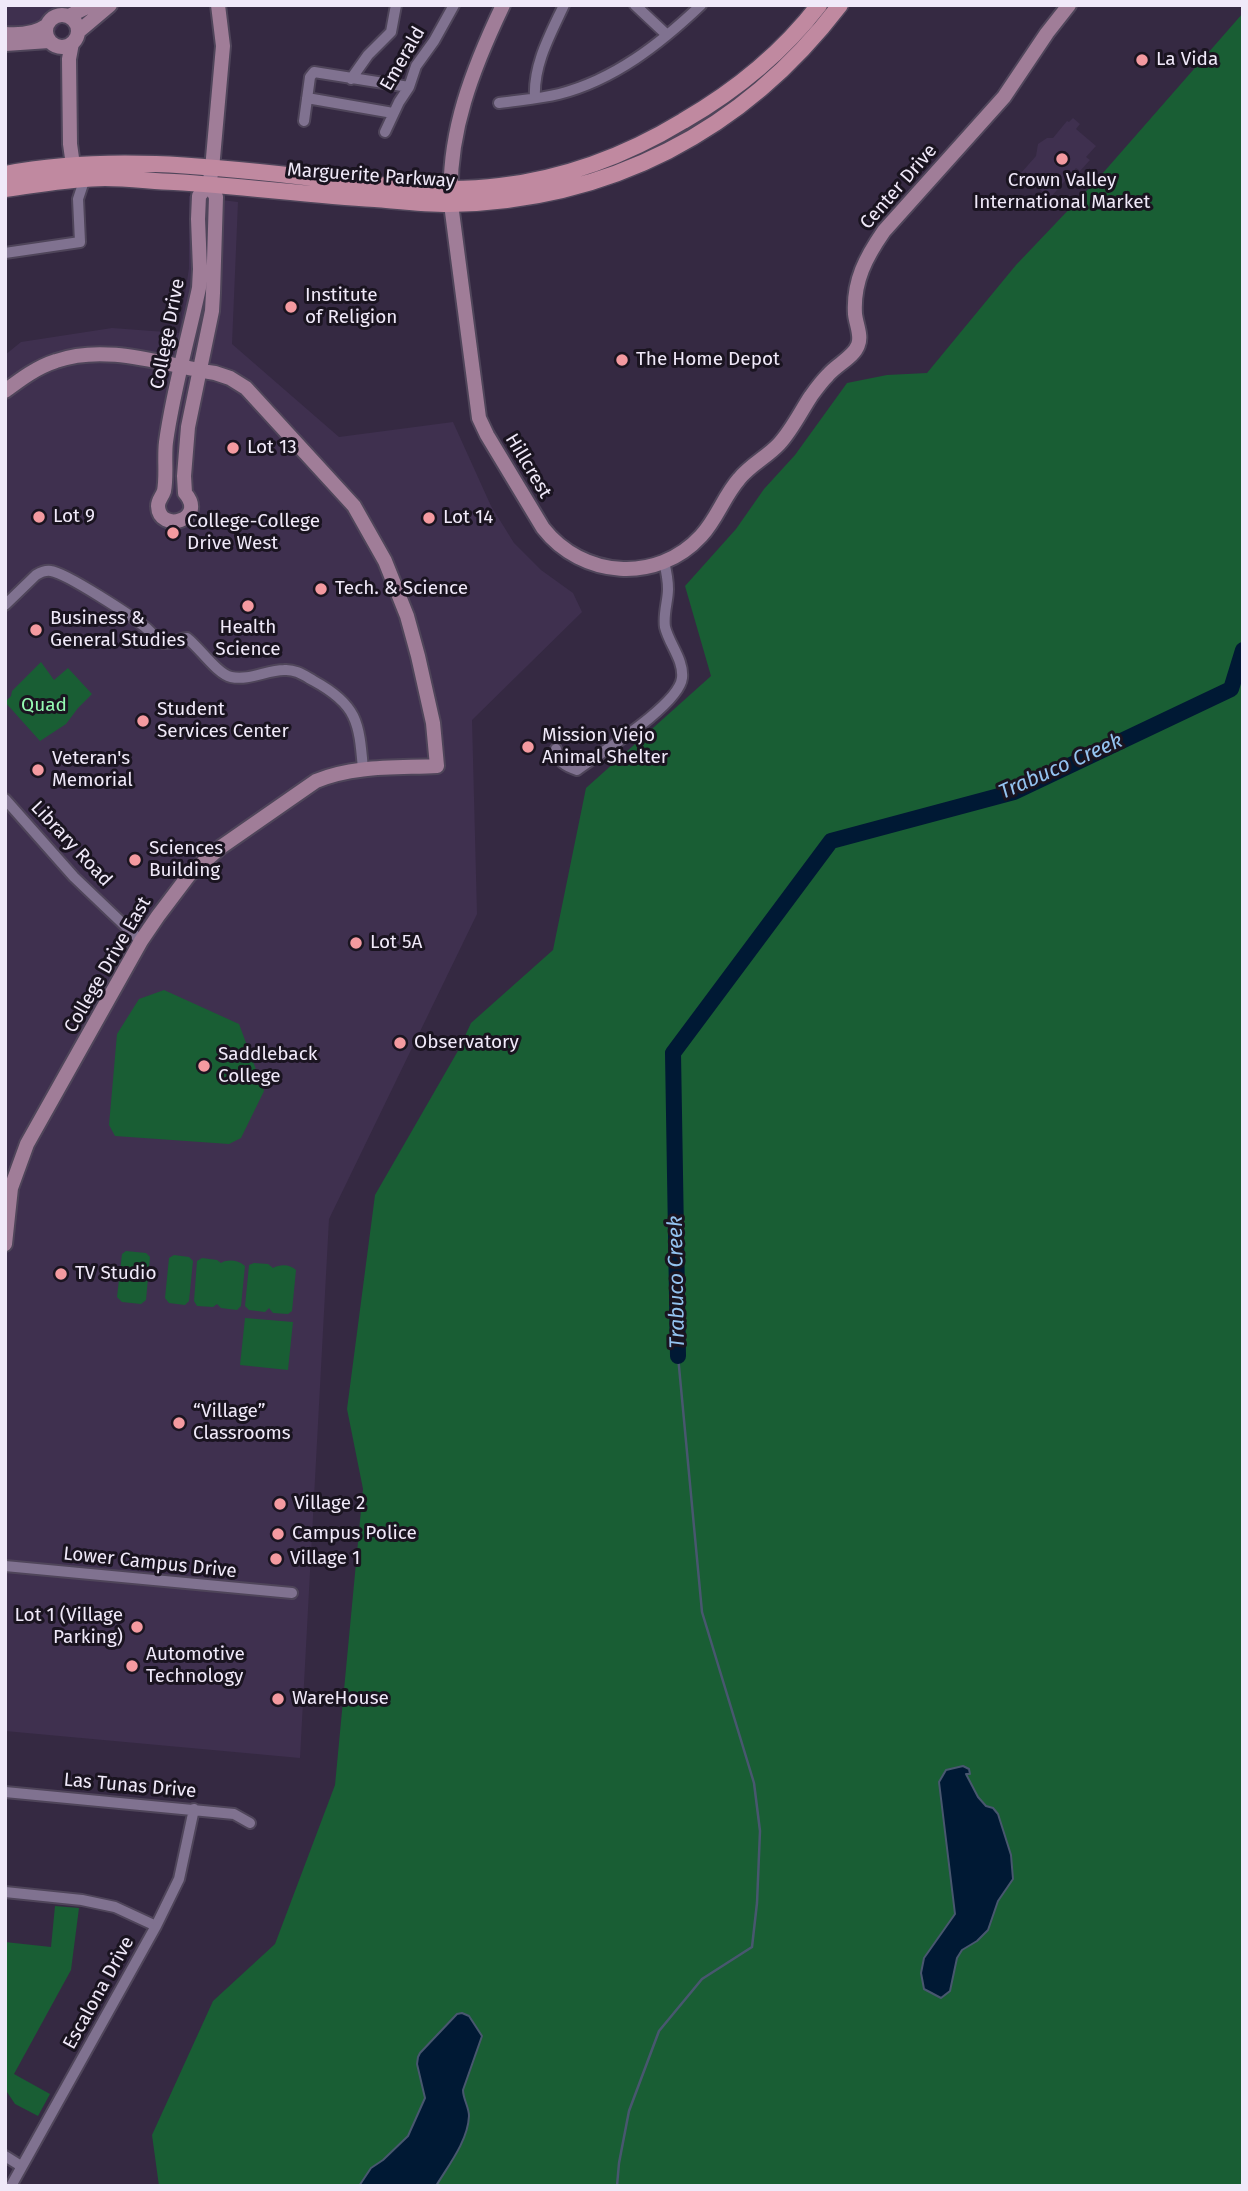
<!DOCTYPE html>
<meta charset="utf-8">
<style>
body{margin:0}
#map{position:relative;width:1248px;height:2191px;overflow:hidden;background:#352942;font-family:"Fira Sans",sans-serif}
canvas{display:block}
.frame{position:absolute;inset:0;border:7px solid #f0e9f9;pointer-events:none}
</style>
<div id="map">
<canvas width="1248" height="2191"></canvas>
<div class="frame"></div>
</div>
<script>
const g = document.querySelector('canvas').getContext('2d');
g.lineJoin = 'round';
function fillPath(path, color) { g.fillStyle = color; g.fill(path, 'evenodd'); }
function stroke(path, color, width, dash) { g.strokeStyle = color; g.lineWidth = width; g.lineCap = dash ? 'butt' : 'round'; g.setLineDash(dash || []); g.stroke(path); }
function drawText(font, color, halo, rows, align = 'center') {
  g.font = font + ' "Fira Sans",sans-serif'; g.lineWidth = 6; g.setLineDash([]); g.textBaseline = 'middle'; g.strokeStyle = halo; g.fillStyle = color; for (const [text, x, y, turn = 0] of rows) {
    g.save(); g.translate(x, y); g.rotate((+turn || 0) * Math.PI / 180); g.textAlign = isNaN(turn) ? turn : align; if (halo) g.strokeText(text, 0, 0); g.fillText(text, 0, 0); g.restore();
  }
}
fillPath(new Path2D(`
 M5,5H74L43,49L5,52Z
 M1073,118L1080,124L1076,129L1096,146L1086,157L1090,160L1080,171L1076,168L1050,198L1021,173L1036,156L1038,144L1047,138H1053L1067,121L1069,122Z
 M189,196L238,202L232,344L339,437L453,422L491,506L514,543L541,570L573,593L582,612L472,720L477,914L329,1219L300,1758L5,1731V355L21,342L112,328L179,333L189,268Z`), '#3f304f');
fillPath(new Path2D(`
 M1243,13V2186H159L152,2135L213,2001L275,1944L335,1785L363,1489L347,1409L375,1195L459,1049L471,1023L553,950L586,788L711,676L685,586L736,529L764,489L795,455L847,383L887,375L927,373L1016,265L1095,182Z
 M41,662L54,680L68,668L92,694L78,708L66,724L40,741L5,702L11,696L12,691Z
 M164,990L239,1024L264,1091L241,1138L229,1144L115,1136L109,1125L117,1034L139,999Z
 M126,1251L146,1253L150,1257L146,1300L141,1304L122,1302L117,1297L122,1254Z
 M174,1255L189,1257L193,1261L189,1301L185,1305L169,1303L165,1298L169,1258Z
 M202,1258L217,1260L221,1263C228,1259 238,1260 245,1266L241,1306L237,1310L221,1308L217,1304L213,1307L197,1306L194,1301L197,1261Z
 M254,1263L268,1264L273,1268C280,1264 290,1264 296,1270L292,1311L288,1314L273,1313L269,1308L265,1312L249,1310L245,1306L249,1265Z
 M245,1318L293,1322L288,1370L240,1365Z
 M55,1906L79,1908L71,1970L14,2074L50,2094L38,2116L15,2104L5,2089V1942L51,1947Z`), '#195e34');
const water = new Path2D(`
 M963,1766L969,1769L970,1774H966L978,1797L986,1806L993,1808L998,1814L1011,1855L1013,1879L998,1901L988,1930L977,1941L962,1950L957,1958L950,1991L941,1998L924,1989L921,1973L924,1958L955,1914L939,1782L946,1770Z
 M462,2013L469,2016L482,2036L463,2090C463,2099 469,2107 469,2116C468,2141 448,2166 436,2186H359L371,2168L383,2160L408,2136L425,2098L417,2064L418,2057L420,2053L457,2014Z`);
fillPath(water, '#001934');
stroke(water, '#48576f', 2);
stroke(new Path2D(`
 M617,2186L619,2163L629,2111L659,2031L702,1979L752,1947L757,1903L760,1831L754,1783L702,1612L678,1356`), '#48576f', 2.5);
stroke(new Path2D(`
 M678,1356L673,1053L831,841L1014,792L1231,689L1243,650`), '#001934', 16);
const street = new Path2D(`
 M635,5L667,35
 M351,79L368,55L391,32L396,5
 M307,98L393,113
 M535,98C533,65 550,35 564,5
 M499,103C519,100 539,99 559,94C614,80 660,44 701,5
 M304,121L310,77L314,72L409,87
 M385,132L399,102L409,87L416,66L434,41L454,5
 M5,253L80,242L78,199L85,178
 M5,605L36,575C41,572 45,570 51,571C66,573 132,616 145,627C151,631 155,639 161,642C169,646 179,638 187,638C200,648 217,674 231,677C249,681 267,670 284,670C296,669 305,676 314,681C358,705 359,723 363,769
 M556,749C558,762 565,766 577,770C600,753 679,705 682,678C684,660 669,644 665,627C663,614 668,601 668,589C668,580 666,570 664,562
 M5,799L74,877L141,941
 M5,1566L292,1593
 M5,1792L234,1814L250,1823
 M5,1892L82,1900L115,1907L156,1926
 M5,2156L21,2166
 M11,2186L156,1926L179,1879L194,1809`);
const secondary = new Path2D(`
 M503,5C473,68 447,133 451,204L479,418L487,435L543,528C582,578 657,584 701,536C717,519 724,496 739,479C750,465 767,457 779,444C792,430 801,411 811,396C816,389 822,381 828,375C836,365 854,357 858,345C862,336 856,324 855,314C853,281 866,257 884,231L1004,97L1047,33L1069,5
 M46 31a16 16 0 1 1 32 0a16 16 0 1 1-32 0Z
 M69,16L91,5
 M78,32L110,5
 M5,34C19,35 35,34 46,26
 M72,43L69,59L70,144L73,165
 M5,44L49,41
 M209,184L216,197L213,293L212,311L188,427L184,476L185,493C208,520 159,534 158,506C158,500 162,497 164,491C167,476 164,458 166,442C173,391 188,339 199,288L200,269L198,219L199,196L209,184L212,169L223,46L218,5
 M5,391C21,379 37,367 56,361C107,343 164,365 215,373L230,378L246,388L354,506L385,561L407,616L418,656L433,723L437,766C397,768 354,765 316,781L221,847L189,875L158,916L141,941L27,1144L11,1188L5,1244`);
const primary = new Path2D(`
 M5,174C114,153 223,168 332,180C387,186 445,193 500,186C566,178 627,155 683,121C735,91 782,53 819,5
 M5,189C38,185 72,178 105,178C128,178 151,181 174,182C241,186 308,195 375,199C399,201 424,204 449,204C608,201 743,132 840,5`);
stroke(street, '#4f455a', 14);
stroke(secondary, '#4f455a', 18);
stroke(primary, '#4f455a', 19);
stroke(street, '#807290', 10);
stroke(secondary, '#a07d98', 14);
stroke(primary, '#c089a0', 16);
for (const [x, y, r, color] of [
 [1142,60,7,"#f49aa0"],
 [1062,159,7,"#f49aa0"],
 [291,307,7,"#f49aa0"],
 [622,360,7,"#f49aa0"],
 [233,448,7,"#f49aa0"],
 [39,517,7,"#f49aa0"],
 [429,518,7,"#f49aa0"],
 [173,533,7,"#f49aa0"],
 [321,589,7,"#f49aa0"],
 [248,606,7,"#f49aa0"],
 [36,630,7,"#f49aa0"],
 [143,721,7,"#f49aa0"],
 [528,747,7,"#f49aa0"],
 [38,770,7,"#f49aa0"],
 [135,860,7,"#f49aa0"],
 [356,943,7,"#f49aa0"],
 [400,1043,7,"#f49aa0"],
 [204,1066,7,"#f49aa0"],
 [61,1274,7,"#f49aa0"],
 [179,1423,7,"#f49aa0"],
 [280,1504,7,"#f49aa0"],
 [278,1534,7,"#f49aa0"],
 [276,1559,7,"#f49aa0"],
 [137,1627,7,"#f49aa0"],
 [132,1666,7,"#f49aa0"],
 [278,1699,7,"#f49aa0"]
]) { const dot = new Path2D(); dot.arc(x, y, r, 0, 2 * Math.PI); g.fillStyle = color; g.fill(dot); stroke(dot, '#1a1420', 2.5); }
drawText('19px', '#f0e9f9', '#1a1420', [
 ["Emerald",403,59,-60],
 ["Marguerite Parkway",371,176,4],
 ["Center Drive",899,187,-49],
 ["College Drive",168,334,-79],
 ["Hillcrest",528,466,59],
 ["Library Road",71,844,47],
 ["College Drive East",108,965,-60],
 ["Lower Campus Drive",150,1563,6],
 ["Las Tunas Drive",130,1786,5],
 ["Escalona Drive",99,1993,-61]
]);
drawText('19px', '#f0e9f9', '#1a1420', [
 ["La Vida",1156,60],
 ["Crown Valley",1062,181,"center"],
 ["International Market",1062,203,"center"],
 ["Institute",305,296],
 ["of Religion",305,318],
 ["The Home Depot",636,360],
 ["Lot 13",247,448],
 ["Lot 9",53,517],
 ["Lot 14",443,518],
 ["College-College",187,522],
 ["Drive West",187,544],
 ["Tech. & Science",335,589],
 ["Business &",50,619],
 ["General Studies",50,641],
 ["Health",248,628,"center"],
 ["Science",248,650,"center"],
 ["Student",157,710],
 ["Services Center",157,732],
 ["Mission Viejo",542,736],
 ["Animal Shelter",542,758],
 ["Veteran's",52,759],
 ["Memorial",52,781],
 ["Sciences",149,849],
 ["Building",149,871],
 ["Lot 5A",370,943],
 ["Observatory",414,1043],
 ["Saddleback",218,1055],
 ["College",218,1077],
 ["TV Studio",75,1274],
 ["“Village”",193,1412],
 ["Classrooms",193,1434],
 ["Village 2",294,1504],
 ["Campus Police",292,1534],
 ["Village 1",290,1559],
 ["Lot 1 (Village",123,1616,"right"],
 ["Parking)",123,1638,"right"],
 ["Automotive",146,1655],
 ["Technology",146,1677],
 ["WareHouse",292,1699]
], 'left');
drawText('19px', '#95fab3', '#1a1420', [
 ["Quad",44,706]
]);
drawText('italic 21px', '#94c3f0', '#1a1420', [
 ["Trabuco Creek",1061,767,-24],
 ["Trabuco Creek",677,1282,-91]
]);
</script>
